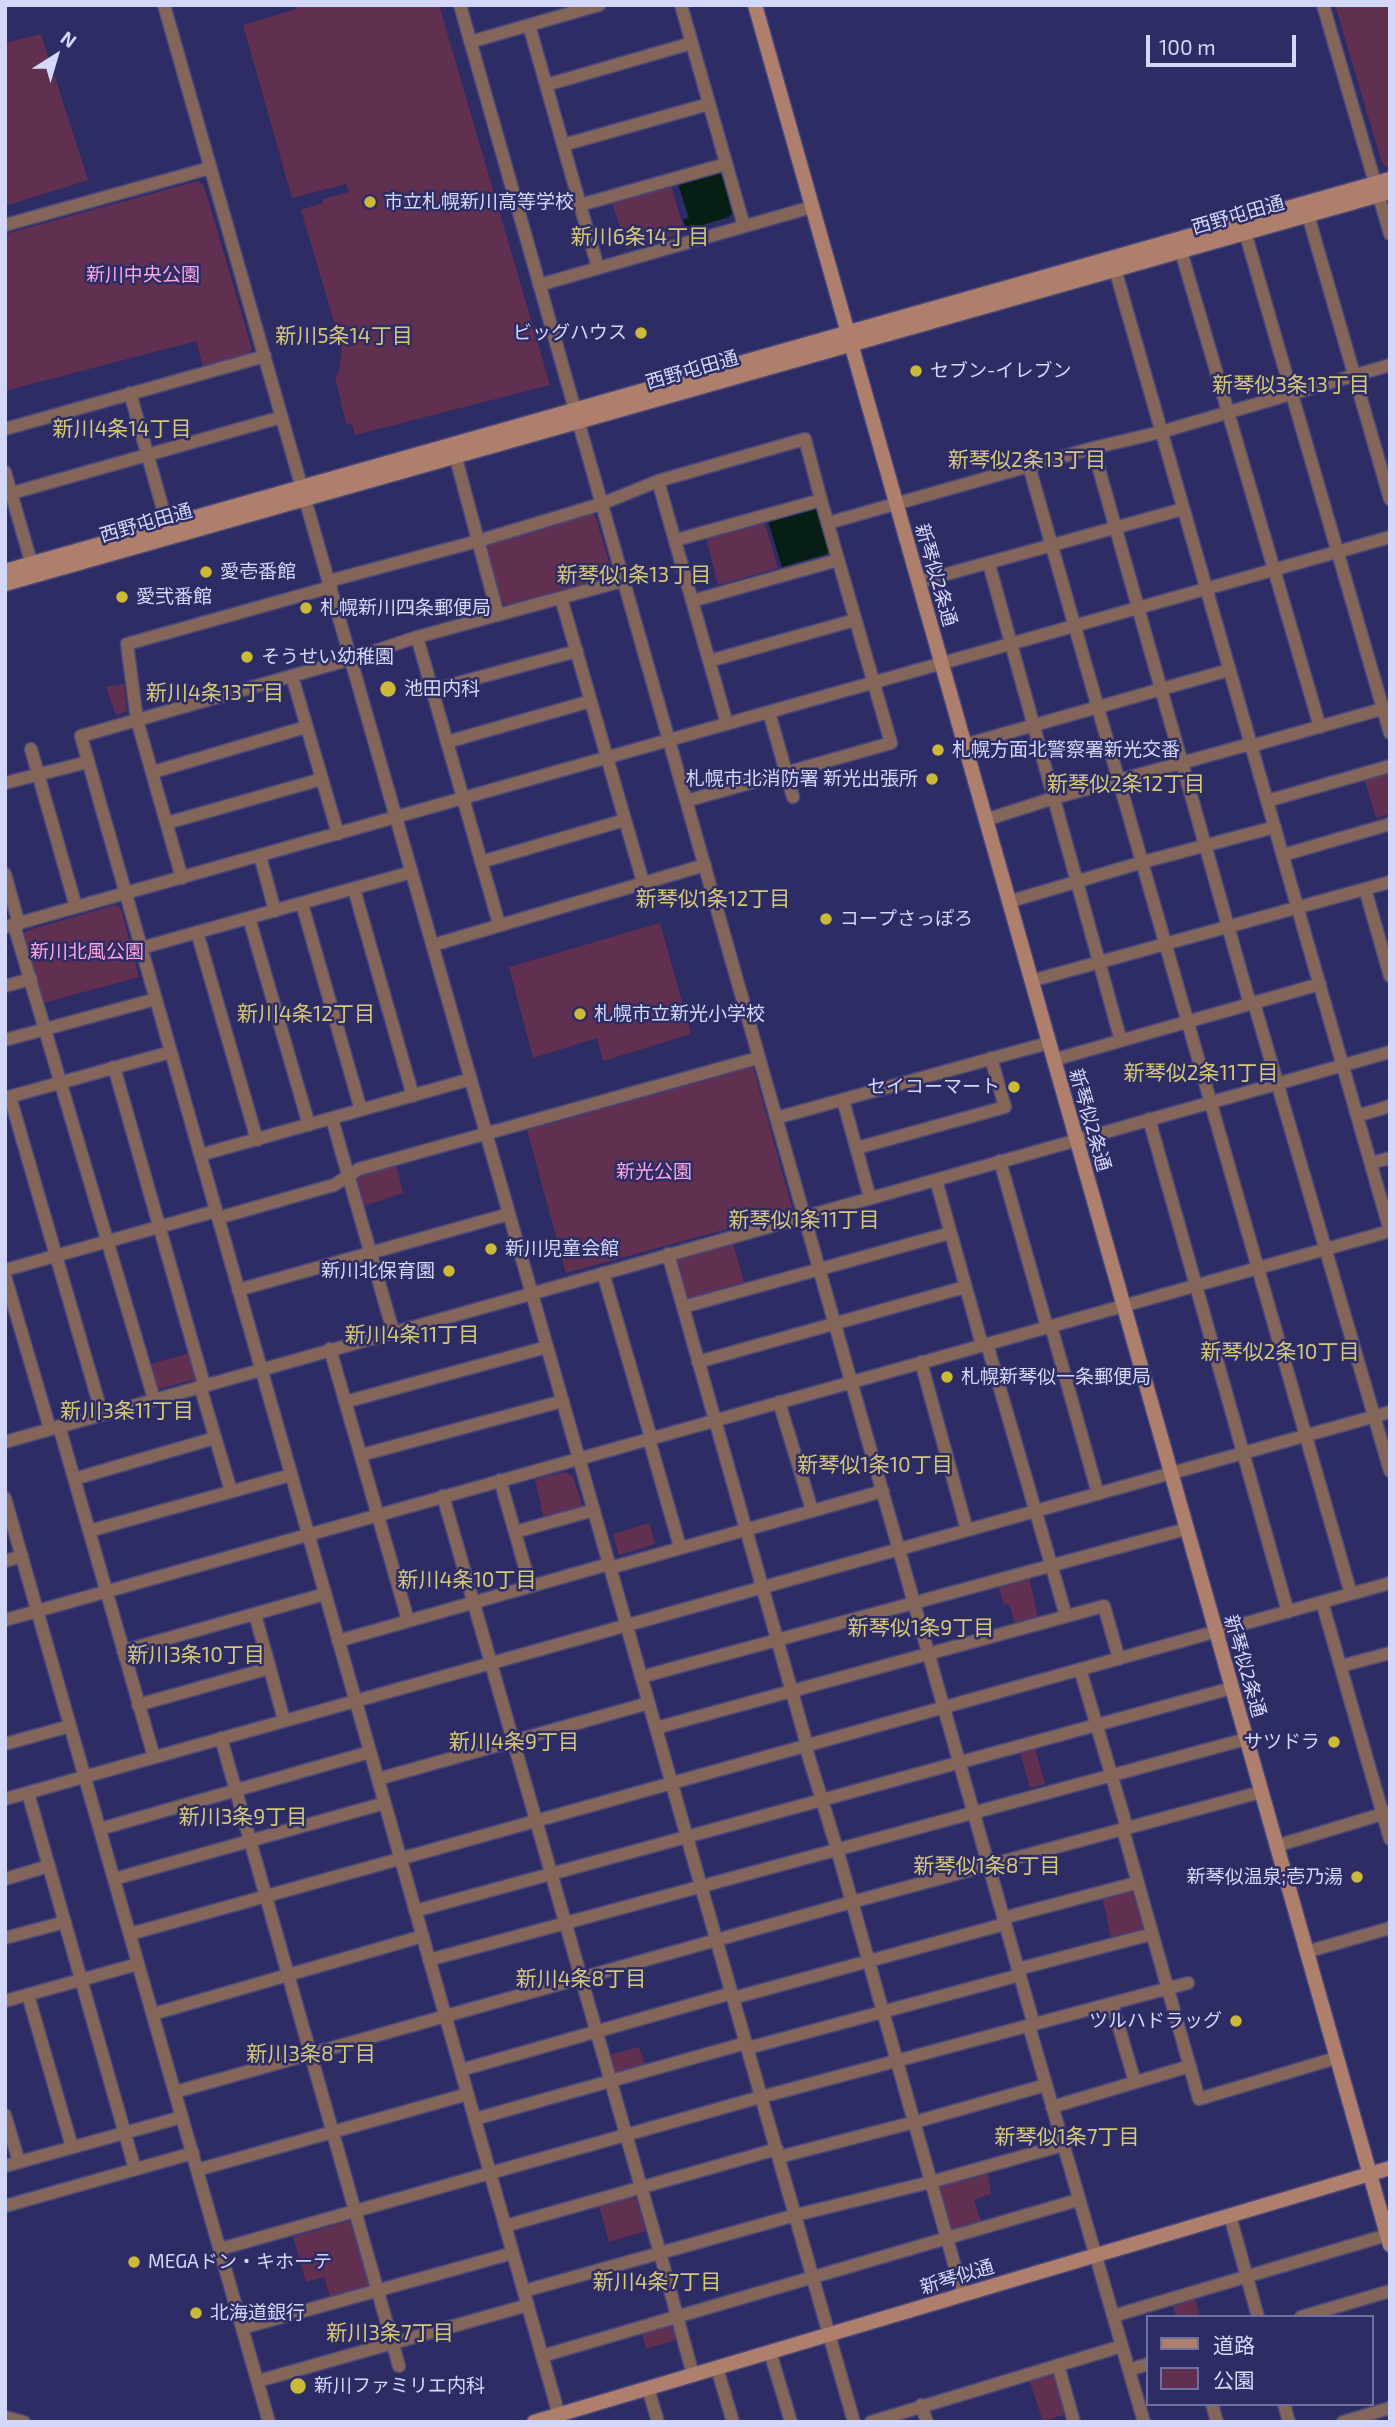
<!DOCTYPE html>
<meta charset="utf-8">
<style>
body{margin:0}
#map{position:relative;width:1395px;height:2427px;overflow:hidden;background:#2d2c64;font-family:"Exo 2","Noto Sans JP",sans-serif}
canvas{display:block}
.frame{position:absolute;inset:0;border:7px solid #d3d7fa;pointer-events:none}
.legend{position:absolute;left:1146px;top:2315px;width:228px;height:91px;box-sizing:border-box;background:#2d2c64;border:2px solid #6f70a0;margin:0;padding:9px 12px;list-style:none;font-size:21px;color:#d3d7fa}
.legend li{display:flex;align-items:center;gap:14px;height:35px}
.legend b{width:35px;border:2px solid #6f70a0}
.north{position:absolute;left:21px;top:21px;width:70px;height:70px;-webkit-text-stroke:5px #2d2c64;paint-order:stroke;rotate:37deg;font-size:19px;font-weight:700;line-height:28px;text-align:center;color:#d3d7fa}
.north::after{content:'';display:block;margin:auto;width:24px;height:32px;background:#d3d7fa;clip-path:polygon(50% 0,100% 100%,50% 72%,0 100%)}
.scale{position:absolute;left:1146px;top:35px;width:150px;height:32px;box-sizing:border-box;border:4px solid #d3d7fa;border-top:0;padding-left:9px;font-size:21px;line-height:24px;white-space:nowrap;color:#d3d7fa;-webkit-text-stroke:5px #2d2c64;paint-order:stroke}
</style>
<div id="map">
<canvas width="1395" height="2427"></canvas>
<div class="frame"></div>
<ul class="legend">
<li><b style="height:9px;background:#af7f6e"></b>道路</li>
<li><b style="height:19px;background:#613051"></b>公園</li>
</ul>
<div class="north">N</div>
<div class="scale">100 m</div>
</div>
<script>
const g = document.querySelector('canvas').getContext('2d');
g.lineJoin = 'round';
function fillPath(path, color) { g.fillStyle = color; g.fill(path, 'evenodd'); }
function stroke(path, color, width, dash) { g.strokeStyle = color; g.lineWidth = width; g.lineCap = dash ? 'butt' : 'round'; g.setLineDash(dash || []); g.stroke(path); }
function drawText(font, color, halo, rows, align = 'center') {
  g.font = font + ' "Exo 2","Noto Sans JP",sans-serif'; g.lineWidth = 5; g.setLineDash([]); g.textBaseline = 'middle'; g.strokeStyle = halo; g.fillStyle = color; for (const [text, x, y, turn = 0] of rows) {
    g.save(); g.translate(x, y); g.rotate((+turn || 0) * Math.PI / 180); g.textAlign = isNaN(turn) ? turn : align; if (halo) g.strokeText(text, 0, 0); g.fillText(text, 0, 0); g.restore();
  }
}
fillPath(new Path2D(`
 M295,5H439L550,385L355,435L352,424H346L335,376L338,375L342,349L301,210L323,203V199L349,192L346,184L292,198L243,25L296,9Z
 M1335,5H1390V166L1387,167L1382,163Z
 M41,34L88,180L5,206V43Z
 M198,181L204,186L252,349L246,356L203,366L196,341L5,391V234Z
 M671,186L685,232L627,249L612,203Z
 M591,513L595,515L612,572L609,577L506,605L502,602L485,546L488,542Z
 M764,521L778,568L718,585L706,537Z
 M124,684L127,711L116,715L106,687Z
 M1390,771V814L1376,818L1364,778Z
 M115,905L121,909L139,977L43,1003L23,934L26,931Z
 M660,923L691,1034L603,1061L597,1038L533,1058L509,967Z
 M753,1067L793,1211L566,1273L527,1130Z
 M396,1164L403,1193L364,1206L356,1180L363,1172Z
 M732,1240L744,1282L686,1299L674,1257Z
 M189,1353L197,1379L158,1389L151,1364Z
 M566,1472L573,1477L582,1505L579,1509L544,1519L535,1479Z
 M649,1523L655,1544L619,1555L613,1534Z
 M1029,1577L1038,1617L1015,1623L1009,1604L1004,1605L998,1585Z
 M1034,1745L1045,1784L1030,1788L1019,1749Z
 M1128,1889L1134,1893L1144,1926L1141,1932L1111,1938L1102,1896Z
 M639,2047L645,2065L617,2073L612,2069L608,2055Z
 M988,2174L991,2194L974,2200L981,2222L953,2230L949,2227L939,2189L942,2185Z
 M633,2197L637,2200L646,2231L609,2242L599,2206Z
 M348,2221L352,2223L369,2282L367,2287L330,2297L324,2277L306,2282L293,2237Z
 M1195,2297L1200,2317H1176L1172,2303Z
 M670,2321L676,2340L646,2349L641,2330Z
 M1053,2372L1067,2414L1043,2421L1029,2379Z`), '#613051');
fillPath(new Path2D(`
 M717,173L722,175L732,213L729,217L686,230L683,219L689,218L678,184Z
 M814,508L818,510L830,549L827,554L782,567L768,521Z`), '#061e13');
const street = new Path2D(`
 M164,5L854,2422
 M460,5L1034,2025
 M681,5L744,226
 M1323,5L1390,234
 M529,25L598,268
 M470,42L599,5
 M546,85L692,43
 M563,145L709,104
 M580,205L726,164
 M1308,215L1390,499
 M5,225L210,168
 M1243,225L1390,733
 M1181,251L1320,727
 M1115,269L1390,1231
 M539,285L812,207
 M130,393L170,534
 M5,429L265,356
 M453,447L498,615
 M1093,448L1250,1004
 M1029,466L1351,1594
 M5,472L34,572
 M658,481L727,724
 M5,495L282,417
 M828,523L1093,448L1161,432L1390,365
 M676,540L821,500
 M989,564L1121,1041
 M329,581L478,541L601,504L658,481L805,439L821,500L891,743L686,801
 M918,582L1183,509
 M561,598L643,882
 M692,601L838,560
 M417,637L499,924
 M709,661L855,620
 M292,676L338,834
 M432,690L577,651
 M769,712L793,797
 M447,742L591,701
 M964,745L1229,670
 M31,749L76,907
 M153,772L306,727
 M5,783L88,762
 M1267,801L1390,766
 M985,820L1054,798L1243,746H1251L1389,707
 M167,823L322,779
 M1283,855L1390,824
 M260,856L275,911
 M481,862L625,820
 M5,874L19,924
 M182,878L137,720L127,644L331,587
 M354,889L413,1096
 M1365,889L1390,976
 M1008,902L1143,862L1275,827
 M302,904L361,1110
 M249,918L309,1125
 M14,925L154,1399
 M5,927L1390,537
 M197,932L257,1140
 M433,945L705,865
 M141,948L412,872
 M1031,981L1390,882
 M5,986L31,979
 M1254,1003L1390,1471
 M5,1040L156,999
 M1053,1060L1320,984
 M114,1067L204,1384
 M10,1097L102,1414
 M5,1098L171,1052
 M843,1100L870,1198
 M1357,1116L1390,1106
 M776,1118L1048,1043
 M332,1119L393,1331
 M1149,1119L1288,1612
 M857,1148L1005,1107L991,1058
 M200,1155L471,1079
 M1000,1161L1047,1327
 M1371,1163L1390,1158
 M936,1180L982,1345
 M218,1218L334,1185L359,1169L758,1058
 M668,1254L807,1745
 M5,1270L216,1211
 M603,1273L651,1438
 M5,1276L50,1429
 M238,1290L509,1214
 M683,1307L950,1233
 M1051,1326L1098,1494
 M987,1344L1066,1616
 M330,1349L408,1620
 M698,1362L965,1287
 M921,1362L967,1530
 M200,1386L231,1491
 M345,1402L547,1347
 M779,1402L812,1510
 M59,1426L154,1757
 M649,1439L680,1547
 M5,1442L1390,1052
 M361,1455L563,1401
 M74,1479L215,1438
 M500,1480L530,1585
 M443,1496L660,2253L693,2375
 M5,1498L269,2422
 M89,1531L291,1475
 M515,1532L594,1510
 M5,1561L22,1556
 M610,1568L883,1491
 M1322,1602L1390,1839
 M255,1614L284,1720
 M5,1620L1390,1231
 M338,1641L609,1564
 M123,1651L325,1594
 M1341,1666L1390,1653
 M1080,1669L1127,1828
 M641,1677L1186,1529
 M138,1705L270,1668
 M656,1728L1104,1606L1119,1659
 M221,1738L399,2366
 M5,1744L70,1726
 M805,1745L837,1849L963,2295
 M378,1779L649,1703
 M28,1793L135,2169
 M5,1799L1390,1412
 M100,1829L370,1752
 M1123,1830L1199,2099L1336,2058
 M1276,1846L1389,1812
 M5,1879L49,1866
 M114,1879L385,1803
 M415,1911L1232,1688
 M1003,1918L1136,1883
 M130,1934L1390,1583
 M5,1938L65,1922
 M1306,1952L1390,1928
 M429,1960L1246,1739
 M1018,1969L1152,1934
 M28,1995L72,2147
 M733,1998L1005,1924
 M5,2001L138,1964
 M1112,2004L1135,2082
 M153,2014L423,1936
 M1029,2026L1144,2422
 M748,2048L1020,1975
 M461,2070L732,1993
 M175,2092L852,1902L1261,1792
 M1052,2107L1190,2066
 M5,2115L19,2162
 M475,2119L746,2043
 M779,2157L915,2122L1046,2085
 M5,2166L182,2117
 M197,2170L468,2094
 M5,2206L193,2153
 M1230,2216L1258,2317
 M505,2226L777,2149
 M220,2249L750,2100L1188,1983
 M524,2291L796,2215L931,2182L1063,2145
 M1113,2316L1387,2235
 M1301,2317L1390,2291
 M242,2328L513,2253
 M770,2352L791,2422
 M542,2356L1078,2200
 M1058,2365L1074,2422
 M717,2368L733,2422
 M1129,2370L1148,2364
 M258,2381L528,2305
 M648,2388L658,2422
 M1212,2404L1217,2422
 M1284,2404L1289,2422
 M921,2405L927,2422
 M559,2415L81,736L351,659L417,637L622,581
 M5,2417L24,2422
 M871,2422L1122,2346
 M1343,2422L1390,2408`);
const secondary = new Path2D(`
 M755,5L1390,2245
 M5,571L1390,179
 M5,584L1390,192
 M534,2422L1390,2168`);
stroke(street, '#48477c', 15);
stroke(secondary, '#48477c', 17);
stroke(street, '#84655a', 12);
stroke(secondary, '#af7f6e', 14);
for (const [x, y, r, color] of [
 [370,202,7,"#cdb938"],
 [641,333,7,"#cdb938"],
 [916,371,7,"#cdb938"],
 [206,572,7,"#cdb938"],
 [122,597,7,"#cdb938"],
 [306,608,7,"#cdb938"],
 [247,657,7,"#cdb938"],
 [388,689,9,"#cdb938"],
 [938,750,7,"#cdb938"],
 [932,779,7,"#cdb938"],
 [826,919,7,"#cdb938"],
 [580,1014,7,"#cdb938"],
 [1014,1087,7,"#cdb938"],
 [491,1249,7,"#cdb938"],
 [449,1271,7,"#cdb938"],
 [947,1377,7,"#cdb938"],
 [1334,1742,7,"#cdb938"],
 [1357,1877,7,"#cdb938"],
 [1236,2021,7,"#cdb938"],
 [134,2262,7,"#cdb938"],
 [196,2313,7,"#cdb938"],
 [298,2386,9,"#cdb938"]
]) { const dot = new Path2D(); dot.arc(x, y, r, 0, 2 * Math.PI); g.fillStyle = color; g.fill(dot); stroke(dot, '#2d2c64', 2.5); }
drawText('19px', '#d3d7fa', '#2d2c64', [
 ["市立札幌新川高等学校",384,202],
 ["ビッグハウス",627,333,"right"],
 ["セブン-イレブン",930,371],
 ["愛壱番館",220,572],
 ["愛弐番館",136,597],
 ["札幌新川四条郵便局",320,608],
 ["そうせい幼稚園",261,657],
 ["池田内科",404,689],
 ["札幌方面北警察署新光交番",952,750],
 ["札幌市北消防署 新光出張所",918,779,"right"],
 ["コープさっぽろ",840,919],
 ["札幌市立新光小学校",594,1014],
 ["セイコーマート",1000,1087,"right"],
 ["新川児童会館",505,1249],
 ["新川北保育園",435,1271,"right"],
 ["札幌新琴似一条郵便局",961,1377],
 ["サツドラ",1320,1742,"right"],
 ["新琴似温泉;壱乃湯",1343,1877,"right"],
 ["ツルハドラッグ",1222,2021,"right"],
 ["MEGAドン・キホーテ",148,2262],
 ["北海道銀行",210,2313],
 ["新川ファミリエ内科",314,2386]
], 'left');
drawText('19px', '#d3d7fa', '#2d2c64', [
 ["西野屯田通",1238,215,-16],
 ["西野屯田通",692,370,-16],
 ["西野屯田通",146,523,-16],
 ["新琴似2条通",936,575,74],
 ["新琴似2条通",1090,1120,74],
 ["新琴似2条通",1245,1666,74],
 ["新琴似通",957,2277,-17]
]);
drawText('19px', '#fca5df', '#2d2c64', [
 ["新川中央公園",143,275],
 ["新川北風公園",87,952],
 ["新光公園",654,1172]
]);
drawText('21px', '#d4c779', '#2d2c64', [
 ["新川6条14丁目",640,237],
 ["新川5条14丁目",344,336],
 ["新琴似3条13丁目",1291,385],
 ["新川4条14丁目",122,429],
 ["新琴似2条13丁目",1027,460],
 ["新琴似1条13丁目",634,575],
 ["新川4条13丁目",215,693],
 ["新琴似2条12丁目",1126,784],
 ["新琴似1条12丁目",713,899],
 ["新川4条12丁目",306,1014],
 ["新琴似2条11丁目",1201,1073],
 ["新琴似1条11丁目",804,1220],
 ["新川4条11丁目",412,1335],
 ["新琴似2条10丁目",1280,1352],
 ["新川3条11丁目",127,1411],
 ["新琴似1条10丁目",875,1465],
 ["新川4条10丁目",467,1580],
 ["新琴似1条9丁目",921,1628],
 ["新川3条10丁目",196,1655],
 ["新川4条9丁目",514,1742],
 ["新川3条9丁目",243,1817],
 ["新琴似1条8丁目",987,1866],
 ["新川4条8丁目",581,1979],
 ["新川3条8丁目",311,2054],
 ["新琴似1条7丁目",1067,2137],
 ["新川4条7丁目",657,2282],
 ["新川3条7丁目",390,2333]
]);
</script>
